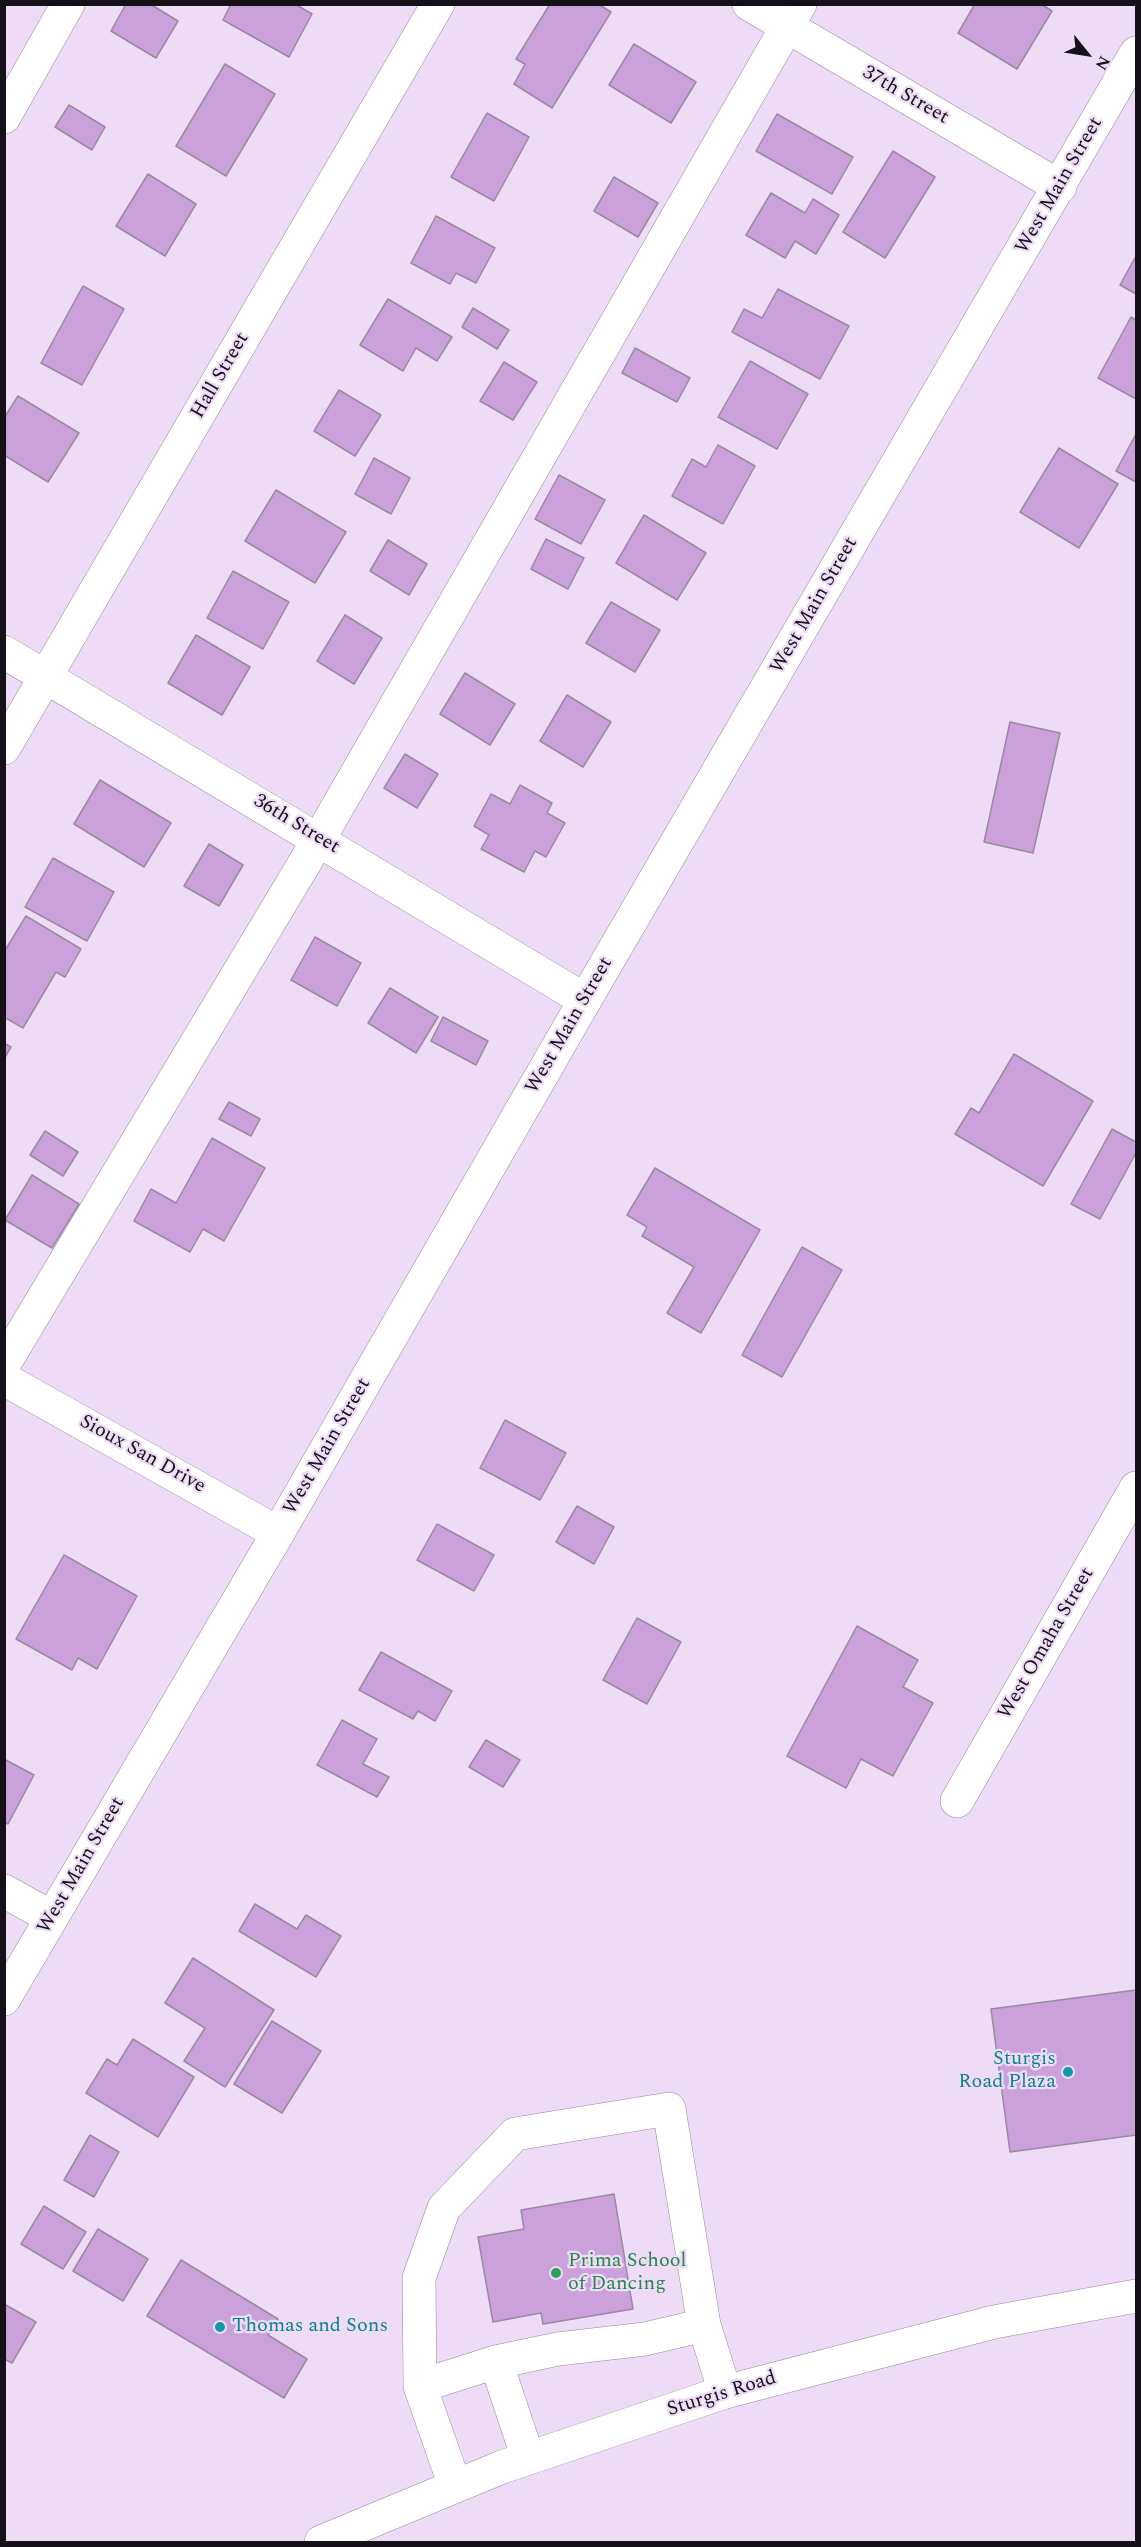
<!DOCTYPE html>
<style>
body{margin:0}
#map{position:relative;width:1141px;height:2547px;overflow:hidden;background:#eedcf6;font-family:Spectral,serif}
canvas{display:block}
.frame{position:absolute;inset:0;border:6px solid #161019;pointer-events:none}
.north{position:absolute;left:1057px;top:24px;width:60px;height:60px;-webkit-text-stroke:4px #eedcf6;paint-order:stroke;rotate:120deg;font-size:16px;font-weight:700;line-height:24px;text-align:center;color:#161019}
.north::after{content:'';display:block;margin:auto;width:21px;height:27px;background:#161019;clip-path:polygon(50% 0,100% 100%,50% 72%,0 100%)}
</style>
<div id="map">
<canvas width="1141" height="2547"></canvas>
<div class="frame"></div>
<div class="north">N</div>
</div>
<script>
const g = document.querySelector('canvas').getContext('2d');
g.lineJoin = 'round';
function fillPath(path, color) { g.fillStyle = color; g.fill(path, 'evenodd'); }
function stroke(path, color, width, dash) { g.strokeStyle = color; g.lineWidth = width; g.lineCap = dash ? 'butt' : 'round'; g.setLineDash(dash || []); g.stroke(path); }
function drawText(font, color, halo, rows, align = 'center') {
  g.font = font + ' Spectral,serif'; g.lineWidth = 4.5; g.setLineDash([]); g.textBaseline = 'middle'; g.strokeStyle = halo; g.fillStyle = color; for (const [text, x, y, turn = 0] of rows) {
    g.save(); g.translate(x, y); g.rotate((+turn || 0) * Math.PI / 180); g.textAlign = isNaN(turn) ? turn : align; if (halo) g.strokeText(text, 0, 0); g.fillText(text, 0, 0); g.restore();
  }
}
const building = new Path2D(`
 M126,4H150L178,21L156,58L111,31Z
 M231,4H295L312,14L289,57L223,20Z
 M550,4H598L611,12L552,108L514,84L525,64L516,59Z
 M975,4H1041L1052,11L1017,69L958,33Z
 M634,44L696,82L671,123L609,85Z
 M225,64L275,94L226,176L176,146Z
 M69,105L105,127L92,150L55,127Z
 M487,113L529,137L494,201L451,177Z
 M777,114L853,157L832,194L756,151Z
 M893,151L935,177L885,258L843,232Z
 M148,174L196,204L165,256L116,226Z
 M614,177L658,203L638,237L594,211Z
 M771,193L805,213L813,199L839,215L816,254L795,241L785,258L746,235Z
 M436,216L495,248L476,283L456,273L450,284L411,263Z
 M1136,256V294L1120,285Z
 M83,286L124,309L82,385L41,363Z
 M778,289L849,326L820,379L732,332L744,309L762,318Z
 M388,299L452,337L437,361L416,348L403,371L360,345Z
 M473,308L509,330L497,349L462,327Z
 M1131,317L1136,320V399L1098,378Z
 M635,348L690,378L677,402L622,373Z
 M750,361L808,394L777,449L718,417Z
 M504,362L537,382L513,420L480,401Z
 M339,390L381,415L355,456L314,431Z
 M18,396L79,433L48,482L4,455V418Z
 M1136,434V482L1116,471Z
 M718,445L755,466L723,524L672,496L692,459L706,467Z
 M1059,448L1118,484L1079,548L1020,512Z
 M374,458L410,478L391,514L355,494Z
 M559,475L605,500L581,544L535,519Z
 M276,490L346,532L315,583L245,541Z
 M644,515L706,553L677,600L616,563Z
 M546,539L584,558L568,589L531,569Z
 M388,540L427,564L409,595L370,571Z
 M233,571L289,602L263,649L207,618Z
 M611,602L660,630L635,672L586,643Z
 M345,615L382,638L354,684L317,661Z
 M196,635L250,667L222,715L168,683Z
 M465,673L515,704L490,745L440,714Z
 M567,695L611,722L583,767L540,741Z
 M1010,722L1060,733L1033,853L984,842Z
 M405,754L438,774L417,808L384,788Z
 M100,780L171,823L144,867L74,824Z
 M520,785L552,803L547,813L565,823L546,857L535,851L524,872L481,849L489,835L474,826L491,794L510,804Z
 M209,844L243,865L219,906L184,886Z
 M53,858L114,892L87,941L25,907Z
 M26,916L81,949L65,977L56,972L23,1028L4,1017V952Z
 M315,937L361,963L337,1006L291,980Z
 M390,988L438,1017L416,1053L368,1023Z
 M443,1017L488,1041L476,1065L431,1041Z
 M4,1043L11,1047L4,1059Z
 M1014,1054L1093,1101L1043,1186L955,1134L971,1108L979,1113Z
 M229,1102L260,1119L251,1136L219,1119Z
 M1112,1129L1136,1142V1153L1100,1219L1071,1204Z
 M45,1131L78,1152L63,1176L30,1155Z
 M212,1138L265,1168L224,1241L203,1229L190,1252L134,1221L151,1189L176,1203Z
 M655,1168L760,1230L701,1333L667,1313L694,1267L642,1236L647,1227L627,1215Z
 M32,1175L79,1204L52,1248L5,1220Z
 M802,1247L842,1270L782,1377L742,1355Z
 M505,1420L566,1453L540,1500L480,1468Z
 M577,1506L614,1527L594,1564L556,1542Z
 M437,1524L494,1555L474,1591L417,1560Z
 M64,1555L137,1596L97,1669L78,1658L72,1670L16,1639Z
 M637,1618L681,1642L647,1704L603,1680Z
 M857,1626L918,1660L903,1687L933,1703L893,1776L861,1759L846,1788L787,1756Z
 M381,1652L452,1691L435,1721L418,1711L413,1719L359,1690Z
 M342,1720L377,1739L363,1764L389,1777L377,1797L317,1765Z
 M486,1740L520,1760L503,1787L469,1767Z
 M4,1759L34,1775L8,1824L4,1822Z
 M255,1904L297,1929L306,1915L341,1936L316,1977L239,1931Z
 M193,1958L274,2010L225,2087L184,2061L205,2028L165,2003Z
 M1136,1990V2135L1010,2152L991,2009Z
 M272,2021L321,2051L282,2113L234,2084Z
 M133,2039L194,2077L158,2137L86,2093L107,2059L117,2065Z
 M90,2135L119,2152L94,2197L64,2180Z
 M614,2194L633,2309L543,2324L541,2313L493,2322L478,2237L524,2229L521,2210Z
 M44,2206L86,2232L63,2269L21,2244Z
 M98,2229L148,2259L123,2301L73,2271Z
 M181,2260L278,2319L268,2335L307,2359L284,2398L147,2316Z
 M4,2304L36,2322L12,2363L4,2359Z`);
fillPath(building, '#cba1db');
stroke(building, '#9a89a1', 1.5);
const minor = new Path2D(`
 M749,4L1060,187
 M4,117L68,4
 M4,652L585,1000
 M4,748L438,4
 M4,1364L319,839L800,4
 M4,1379L278,1533
 M957,1801L1136,1488
 M4,1891L51,1917
 M4,1999L278,1533L585,1000L1136,53
 M496,2362L558,2349L645,2339L704,2325
 M420,2386L496,2362L528,2458
 M455,2486L420,2386L419,2278L444,2208L515,2134L669,2109L704,2325L725,2392`);
const major = new Path2D(`
 M321,2542L502,2467L725,2392L994,2322L1136,2296`);
stroke(minor, '#96859d', 34);
stroke(major, '#96859d', 34);
stroke(minor, '#fff', 33);
stroke(major, '#fff', 33);
for (const [x, y, r, color] of [
 [1068,2072,6,"#0f9aa8"],
 [556,2273,6,"#2e9e5b"],
 [220,2327,6,"#0f9aa8"]
]) { const dot = new Path2D(); dot.arc(x, y, r, 0, 2 * Math.PI); g.fillStyle = color; g.fill(dot); stroke(dot, '#eedcf6', 2); }
drawText('20px', '#161019', '#eedcf6', [
 ["37th Street",905,96,30],
 ["West Main Street",1060,186,-60],
 ["Hall Street",221,376,-60],
 ["West Main Street",815,606,-60],
 ["36th Street",296,825,31],
 ["West Main Street",570,1026,-60],
 ["West Main Street",328,1447,-60],
 ["Sioux San Drive",142,1455,29],
 ["West Omaha Street",1047,1644,-60],
 ["West Main Street",82,1866,-60],
 ["Sturgis Road",722,2395,-17]
]);
drawText('20px', '#0d838f', '#eedcf6', [
 ["Sturgis",1056,2060],
 ["Road Plaza",1056,2083],
 ["Thomas and Sons",232,2327,"left"]
], 'right');
drawText('20px', '#27864d', '#eedcf6', [
 ["Prima School",568,2262],
 ["of Dancing",568,2285]
], 'left');
</script>
